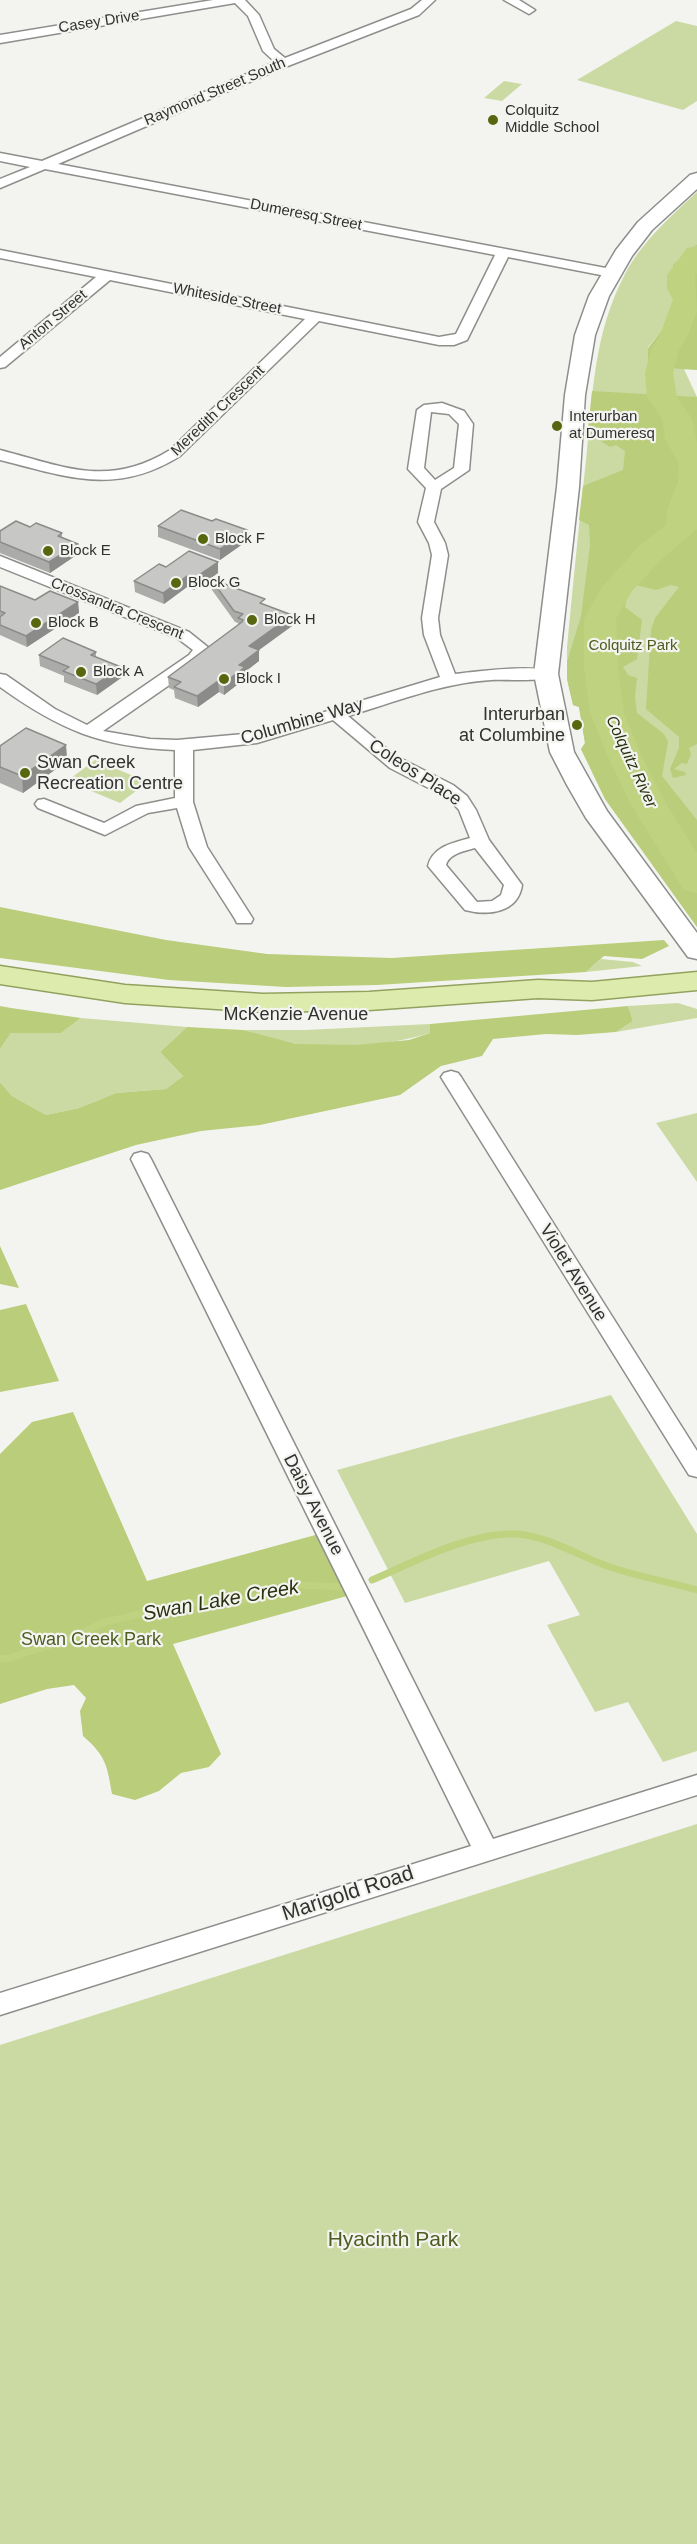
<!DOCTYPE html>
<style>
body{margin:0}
canvas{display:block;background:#f3f4f0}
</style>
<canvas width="697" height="2544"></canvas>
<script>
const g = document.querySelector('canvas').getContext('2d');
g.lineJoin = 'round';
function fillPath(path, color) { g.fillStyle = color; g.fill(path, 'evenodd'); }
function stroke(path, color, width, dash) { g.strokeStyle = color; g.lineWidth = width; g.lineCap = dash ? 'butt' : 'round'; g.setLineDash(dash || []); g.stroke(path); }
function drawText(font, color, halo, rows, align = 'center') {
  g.font = font + ' Arial,sans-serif'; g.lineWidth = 4.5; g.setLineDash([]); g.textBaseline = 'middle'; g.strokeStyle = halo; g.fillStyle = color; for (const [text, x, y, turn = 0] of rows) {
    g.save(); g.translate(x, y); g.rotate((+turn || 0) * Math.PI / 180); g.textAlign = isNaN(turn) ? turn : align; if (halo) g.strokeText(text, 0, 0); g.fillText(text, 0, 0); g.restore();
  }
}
fillPath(new Path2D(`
 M676,21L697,26V101L683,110L577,80Z
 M504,81L522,84L502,101L484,98Z
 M697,192V244L673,271L679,281L671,320L648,347V367L684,369L697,397V927L605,799L581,749L585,743L579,707L573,705L567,679V647C573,585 579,523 586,460C593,394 593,335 625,274C642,242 671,216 697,192Z
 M95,760L148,782L120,803L67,781Z
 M601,959L633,962L642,966L586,972Z
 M678,1003L697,1009V1018L616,1032L633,1021L628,1006Z
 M81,1018L187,1027L160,1052L183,1076L166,1089L116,1093L79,1108L46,1115L12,1096L0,1082V1049L11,1033H61Z
 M430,1024V1033C391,1045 338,1050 297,1044C279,1042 260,1035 243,1030H305Z
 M697,1113V1182L656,1123Z
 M611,1395L697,1534V1751L663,1762L628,1702L595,1712L547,1625L580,1615L549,1561L405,1603L337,1470Z
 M697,1824V2544H0V2045Z`), '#cbdaa3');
fillPath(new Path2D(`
 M697,244V370L648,367V348L670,320L679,287V281L673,265Z
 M592,391L697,397V744L689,748L691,754L687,764L682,763L674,769L685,772L686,775L673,778L670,769L679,748V737L646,709L651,630L655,618L679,587L671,585L656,590L636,585L628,592L625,607L642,620L637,659L623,667L628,675L637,678L635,697L637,713L664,734L668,742L662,776L697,820V927L605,799L581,749L585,743L579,707L573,705L567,679V662L581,616L590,545L589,525L579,520L583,486L623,470L625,451L616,445L610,447L596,438H587Z
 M0,907L166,940L267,954L392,958L664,940L669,946L642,959L604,956L586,972L377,985L286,987L169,980L0,958Z
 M0,1006L11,1008L81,1018L61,1033H11L0,1049Z
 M628,1006L633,1021L616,1032L577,1035L546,1034L493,1039L482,1056L441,1066L400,1095L260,1125L201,1131L136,1145L0,1190V1082L12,1096L46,1115L79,1108L116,1093L166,1089L183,1076L160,1052L187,1027L243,1030L296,1044L356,1045L409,1040L430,1033V1024Z
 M0,1246L19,1288L0,1284Z
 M26,1304L59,1381L0,1392V1310Z
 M73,1412L147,1581L319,1534L347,1596L173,1644L221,1754L209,1767L181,1773L159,1791L135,1800L112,1794C107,1765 106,1756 83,1736L80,1711L86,1698L74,1685L47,1689L0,1704V1454L32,1422Z`), '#b9cd7b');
stroke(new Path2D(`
 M372,1580C412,1563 470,1532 514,1534C549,1535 581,1558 613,1568C641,1577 669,1582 697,1590
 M0,1658L6,1659L64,1641L105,1622L188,1603L244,1600L297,1585L342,1587`), '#bfd280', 7);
fillPath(new Path2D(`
 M697,246V273L695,275L697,311L688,335L679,350L673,373L677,397L692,419L697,443V529L662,559L632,591L616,619L618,668L624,713L642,757L667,805L697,853V893L684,890L679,882L631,805L608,757L590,713L584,668V619L602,587L640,545L666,525L667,510L678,482L679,464L665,439L662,419L647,397L645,373L651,350L660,335L673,299L667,289V275L687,248Z`), '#bfd280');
const street = new Path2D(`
 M213,0H245L259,15L274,49L285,58L411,9L422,0H435L419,15L275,71L58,164L611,269L618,273L611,277L508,257L467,340L454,345H439L319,321L180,456C116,496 68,477 0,460V450C65,467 108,488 170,450L305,319L110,280L5,367L0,368V357L96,277L0,258V250L439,337L456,334L495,255L45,169L0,188V179L30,167L0,161V153L42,161L275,62L263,51L248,16L235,3L0,43V35Z
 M504,0H519L535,10L529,14Z
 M442,403L464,411L473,424L469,470L441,489L434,522L445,543L448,555L438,618L440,635L455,674C472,672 545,662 554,674C547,683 505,679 491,680C442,683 395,702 348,716L394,755L453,785L467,796L476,810L489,840L522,885C518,913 488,916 465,910L428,866C433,846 453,843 470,838L459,810L448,798L390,768L333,720L257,743L193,750V802L207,847L253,919L251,923H237L235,919L189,847L177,808L148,813L105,835L38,808L35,804L38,800L44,799L104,823L136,806L175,798V750C101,747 60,730 0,687V674L6,675L55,709L87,725L189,655L193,650L177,638L0,567V556L189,632L209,648V654L201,663L103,731L150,739L177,740L255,733L440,677L424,635L422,618L432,555L429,543L418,522L426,488L408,469L417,410L424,405ZM431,412L449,414L459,424L454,468L435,480L424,468ZM475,848L504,885L501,895L492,901L477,902L446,865C449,854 464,851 475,848Z
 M451,1071L458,1073L461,1077L697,1451V1477L689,1475L441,1077L444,1073Z
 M141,1152L148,1154L151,1159L493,1839L697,1775V1795L0,2015V1993L471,1846L131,1159L134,1154Z`);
const secondary = new Path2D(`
 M697,173V189L652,230L632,256L609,296L595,335L585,395L579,487L558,674L574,752L607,811L697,933V959L688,957L586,818L567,785L550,752L534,674L557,487L565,395L575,335L589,296L616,250L638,222L690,175Z`);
const primary = new Path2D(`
 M0,966L125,985L263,994L369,992L538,980L592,982L697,972V990L592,1000L538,998L369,1010L263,1012L125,1003L0,984Z`);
stroke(street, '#8e8f8c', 3);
stroke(secondary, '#8e8f8c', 3);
stroke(primary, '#92a25e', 3);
fillPath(street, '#fff');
fillPath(secondary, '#fff');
fillPath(primary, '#ddecad');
fillPath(new Path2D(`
 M158,526L247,541L220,560L158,537Z
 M30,527L62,533V537L78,544V554L50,573L0,553V531Z
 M218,562V573L194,590L187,587L164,604L135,592L134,581L166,567Z
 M211,579L265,605L292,615V626L259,650V661L246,671V678L224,695L219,692L198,707L175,698L174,690L169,688L168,677L238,626V623L235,622L212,590Z
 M0,586L35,600L78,602L79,613L27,647L0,635Z
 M96,652V657L121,678L97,695L64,682V676L40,666L39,655Z
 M66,745L67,761L23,793L0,783V746Z`), '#abaca9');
fillPath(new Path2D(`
 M247,530V541L220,560V549Z
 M78,544V554L50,573L49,562Z
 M218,562V573L194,590L193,579Z
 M187,576V587L164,604L163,593Z
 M78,602L79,613L27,647L26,636Z
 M292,615V626L259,650V661L246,671V678L224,695V683L239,665L249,646Z
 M121,667V678L97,695L96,684Z
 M218,681L219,692L198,707L197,696Z
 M66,745L67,761L23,793L22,776Z`), '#8b8c8a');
const building = new Path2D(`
 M181,510L212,521L216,519L247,530L220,549L158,526Z
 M16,521L30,527L36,523L62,533L58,536L78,544L49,562L0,542V531Z
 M189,551L218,562L193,579L187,576L163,593L134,581L159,564L166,567Z
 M211,579L265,599L260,603L292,615L249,646L259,650L239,665L245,667L224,683L218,681L197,696L174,687L181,682L168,677L242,622L243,620L238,618L243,614L234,611Z
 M0,586L35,600L50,591L78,602L26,636L0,625V617L5,613L0,611Z
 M63,638L96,652L91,655L121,667L96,684L63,671L69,667L39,655Z
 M26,728L66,745L22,776L0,767V746Z`);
fillPath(building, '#c7c8c5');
stroke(building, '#8b8c8a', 1.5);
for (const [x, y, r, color] of [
 [493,120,6,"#57670f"],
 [557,426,6,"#57670f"],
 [203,539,6,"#57670f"],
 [48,551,6,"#57670f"],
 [176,583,6,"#57670f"],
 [252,620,6,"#57670f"],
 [36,623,6,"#57670f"],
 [81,672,6,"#57670f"],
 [224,679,6,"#57670f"],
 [577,725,6,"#57670f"],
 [25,773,6,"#57670f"]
]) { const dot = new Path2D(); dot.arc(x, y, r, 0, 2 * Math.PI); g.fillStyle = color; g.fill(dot); stroke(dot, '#f3f4f0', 2); }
drawText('15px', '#313130', '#f3f4f0', [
 ["Casey Drive",99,22,-9],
 ["Raymond Street South",215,92,-23],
 ["Dumeresq Street",306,215,11],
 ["Whiteside Street",227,299,11],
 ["Anton Street",53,320,-40],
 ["Meredith Crescent",218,411,-44],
 ["Crossandra Crescent",117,609,22]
]);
drawText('15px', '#313130', '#f3f4f0', [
 ["Colquitz",505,111],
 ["Middle School",505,128],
 ["Interurban",569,417],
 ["at Dumeresq",569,434],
 ["Block F",215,539],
 ["Block E",60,551],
 ["Block G",188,583],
 ["Block H",264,620],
 ["Block B",48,623],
 ["Block A",93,672],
 ["Block I",236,679]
], 'left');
drawText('15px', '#4f5c21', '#f3f4f0', [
 ["Colquitz Park",633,646]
]);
drawText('italic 16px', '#2a310e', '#f3f4f0', [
 ["Colquitz River",631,762,65]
]);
drawText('18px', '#313130', '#f3f4f0', [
 ["Interurban",565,715],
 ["at Columbine",565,736],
 ["Swan Creek",37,763,"left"],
 ["Recreation Centre",37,784,"left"]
], 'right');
drawText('18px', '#313130', '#f3f4f0', [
 ["Columbine Way",302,722,-16],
 ["Coleos Place",415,773,33],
 ["McKenzie Avenue",296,1015],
 ["Violet Avenue",573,1273,58],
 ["Daisy Avenue",313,1505,63]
]);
drawText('18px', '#4f5c21', '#f3f4f0', [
 ["Swan Creek Park",91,1640]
]);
drawText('italic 20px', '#2a310e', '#f3f4f0', [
 ["Swan Lake Creek",221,1601,-10]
]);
drawText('21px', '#313130', '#f3f4f0', [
 ["Marigold Road",348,1894,-18]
]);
drawText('21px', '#4f5c21', '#f3f4f0', [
 ["Hyacinth Park",393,2240]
]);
</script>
